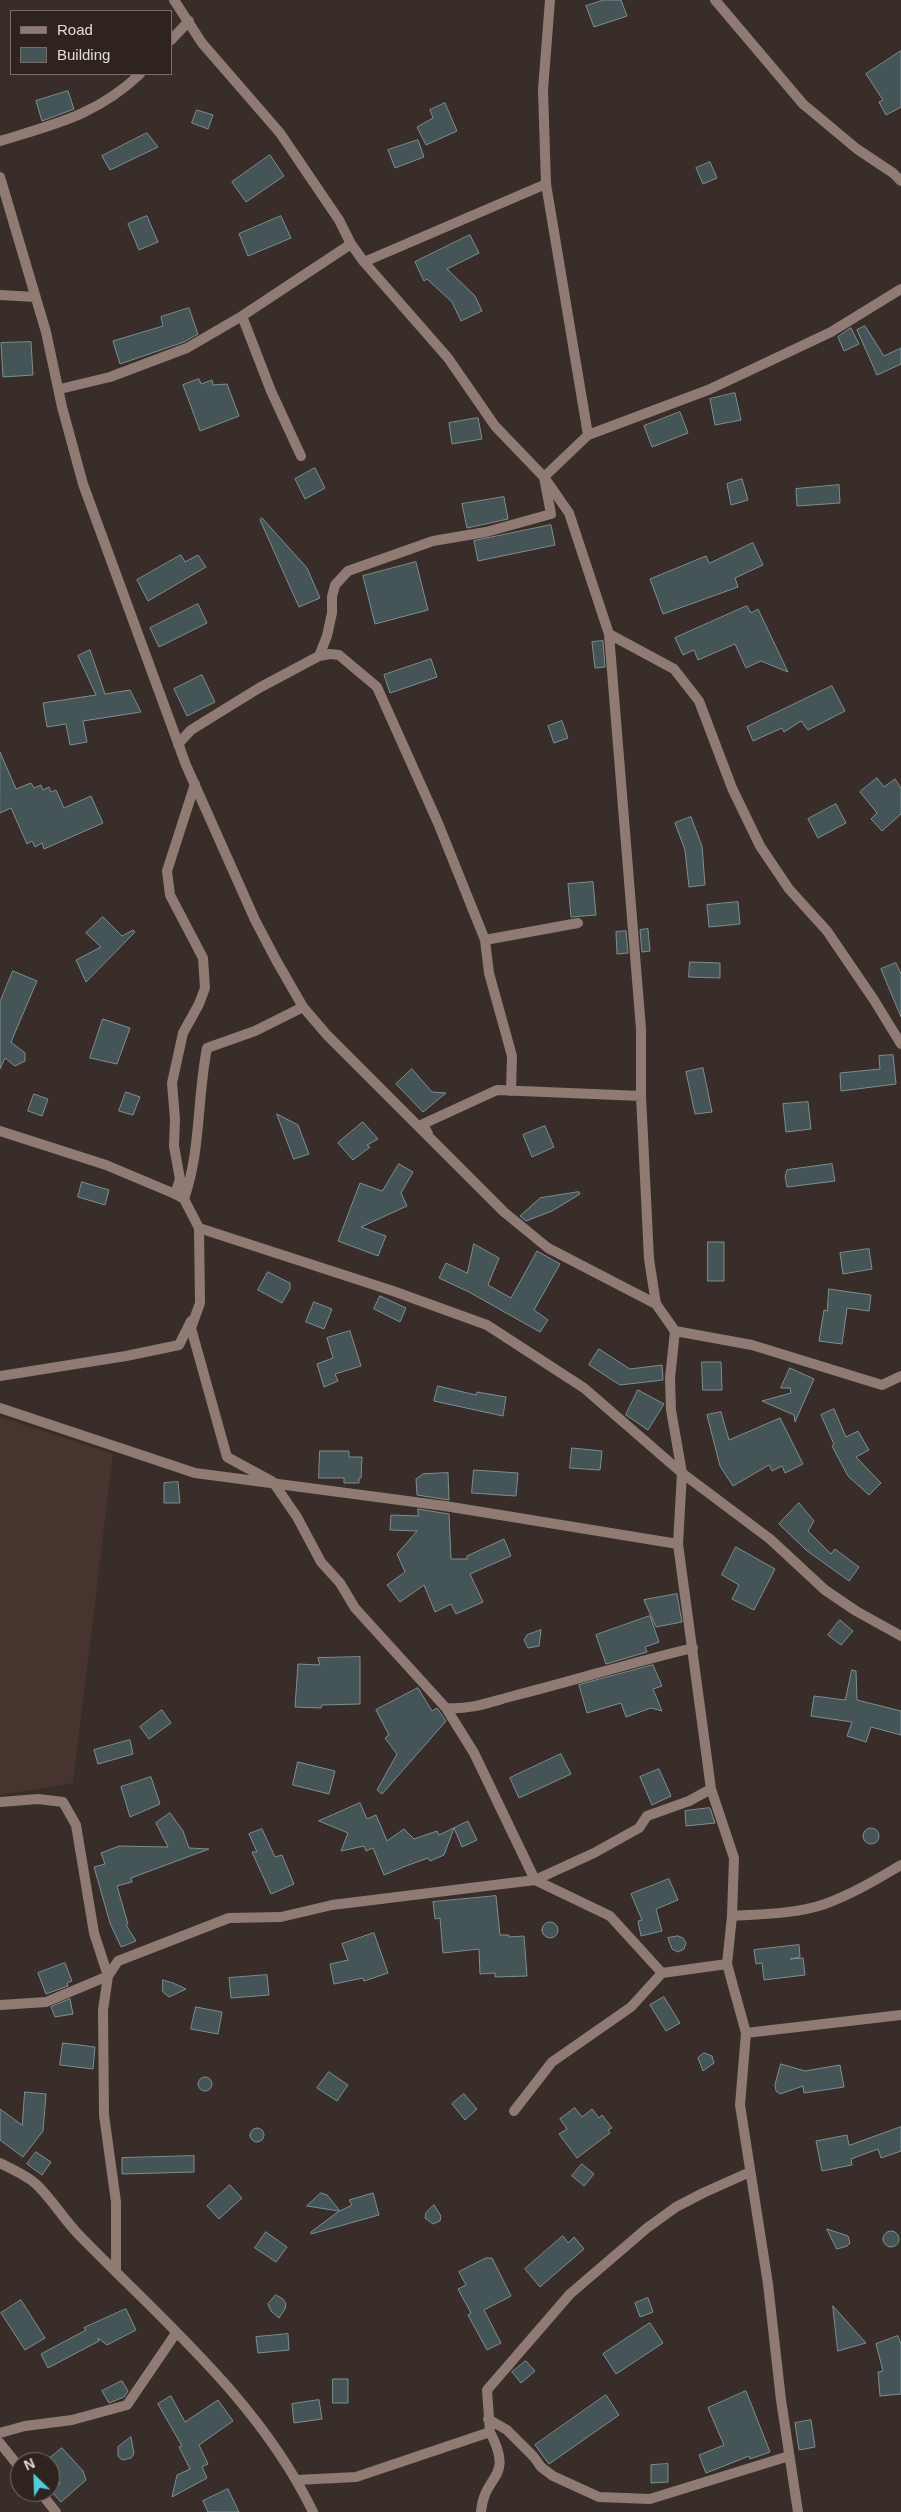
<!DOCTYPE html>
<style>
body{margin:0}
#map{position:relative;width:901px;height:2512px;overflow:hidden;background:#392d29;font-family:Arial,sans-serif}
canvas{display:block}
.legend{position:absolute;left:10px;top:10px;width:162px;height:65px;box-sizing:border-box;background:#2f231f;border:1px solid #776d69;margin:0;padding:6px 9px;list-style:none;font-size:15px;color:#e3dbd8}
.legend li{display:flex;align-items:center;gap:10px;height:25px}
.legend b{width:25px;border:1px solid #776d69}
.north{position:absolute;left:10px;top:2452px;width:50px;height:50px;box-sizing:border-box;background:#2f231f;border:1px solid #776d69;border-radius:50%;rotate:336deg;font-size:14px;font-weight:700;line-height:20px;text-align:center;color:#e3dbd8}
.north::after{content:'';display:block;margin:auto;width:18px;height:22px;background:#52cbd9;clip-path:polygon(50% 0,100% 100%,50% 72%,0 100%)}
</style>
<div id="map">
<canvas width="901" height="2512"></canvas>
<ul class="legend">
<li><b style="height:6px;background:#8f7b74"></b>Road</li>
<li><b style="height:14px;background:#455456"></b>Building</li>
</ul>
<div class="north">N</div>
</div>
<script>
const g = document.querySelector('canvas').getContext('2d');
g.lineJoin = 'round';
function fillPath(path, color) { g.fillStyle = color; g.fill(path, 'evenodd'); }
function stroke(path, color, width, dash) { g.strokeStyle = color; g.lineWidth = width; g.lineCap = dash ? 'butt' : 'round'; g.setLineDash(dash || []); g.stroke(path); }
fillPath(new Path2D(`
 M0,1417L113,1454L73,1783L0,1795Z`), '#47342e');
const building = new Path2D(`
 M604,0H621L627,16L594,27L586,6Z
 M901,51V107L886,115L879,102L883,100L866,74Z
 M68,91L74,109L42,121L36,101Z
 M445,103L457,131L426,145L417,127L433,118L430,110Z
 M197,110L213,115L208,129L192,123Z
 M147,133L158,147L110,170L102,156Z
 M418,140L424,157L395,168L388,150Z
 M270,155L284,176L246,202L232,182Z
 M710,162L717,178L703,184L696,168Z
 M147,216L158,242L139,250L128,224Z
 M281,216L291,238L248,256L239,234Z
 M470,235L479,253L447,269L475,296L482,311L461,321L452,302L427,279L424,281L415,262Z
 M189,308L198,334L184,342L120,364L113,341L163,326L161,317Z
 M865,326L884,356L901,348V364L877,375L857,330Z
 M851,328L859,344L844,351L838,337Z
 M31,342L33,375L3,377L1,343Z
 M199,379L201,384L212,380L213,385L227,384L239,416L200,431L183,385Z
 M735,393L741,420L715,425L710,399Z
 M680,412L688,433L652,447L644,426Z
 M478,418L482,439L452,444L449,423Z
 M315,468L325,488L305,499L295,479Z
 M742,479L748,500L731,505L727,484Z
 M839,485L840,503L797,506L796,489Z
 M504,497L508,519L467,528L462,504Z
 M262,518L307,568L320,598L299,607L260,520Z
 M551,525L555,545L478,561L474,541Z
 M753,543L763,565L735,578L738,587L663,614L650,579L706,556L709,563Z
 M181,555L185,562L198,555L206,567L148,601L137,580Z
 M416,562L428,610L375,624L363,576Z
 M198,604L207,623L159,647L150,628Z
 M747,606L751,613L758,609L788,672L761,661L746,668L735,644L698,660L694,650L683,655L675,638Z
 M603,641L605,667L595,668L592,642Z
 M90,650L105,694L130,690L141,712L83,721L87,742L70,745L66,724L47,727L43,703L96,695L78,656Z
 M431,659L437,677L390,693L384,675Z
 M202,675L215,702L187,716L174,689Z
 M832,686L845,711L808,730L801,721L784,732L782,728L753,741L747,727Z
 M562,721L568,738L554,743L548,726Z
 M0,752L16,789L31,783L34,788L41,785L43,790L49,787L51,792L56,790L64,808L91,796L103,823L44,849L42,843L35,847L32,841L27,844L11,808L0,813Z
 M877,778L884,787L895,779L901,788V814L882,831L871,819L877,813L860,792Z
 M836,804L846,823L818,838L808,819Z
 M691,817L702,846L705,885L689,887L685,850L675,823Z
 M593,882L596,915L571,917L568,884Z
 M738,902L740,924L709,927L707,905Z
 M103,917L122,936L133,930L135,932L86,982L76,960L101,947L86,933Z
 M648,929L650,951L642,952L640,930Z
 M626,931L628,953L617,954L616,932Z
 M690,962L720,963V978L689,977Z
 M896,963L901,974V1017L881,969Z
 M13,971L37,981L11,1042L25,1053V1061L15,1066L5,1058L0,1069V1002Z
 M103,1019L130,1028L117,1064L90,1058Z
 M893,1055L896,1084L841,1091L840,1073L880,1069L879,1056Z
 M703,1068L712,1112L695,1114L686,1072Z
 M412,1069L432,1092L446,1093L423,1112L396,1084Z
 M126,1092L140,1097L133,1115L119,1111Z
 M34,1094L48,1099L42,1116L28,1111Z
 M808,1102L811,1129L786,1132L783,1104Z
 M277,1114L298,1125L309,1154L294,1159Z
 M363,1122L378,1139L367,1145L370,1147L353,1160L338,1143Z
 M545,1126L554,1147L532,1157L523,1135Z
 M399,1164L413,1172L401,1193L407,1206L361,1227L386,1236L378,1256L338,1241L360,1183L382,1191Z
 M832,1164L835,1181L787,1187L785,1176L787,1170Z
 M82,1182L109,1190L105,1205L78,1197Z
 M579,1192L580,1194L552,1211L526,1221L520,1216L540,1198Z
 M708,1242H724V1281H708Z
 M474,1244L499,1258L488,1285L511,1298L537,1251L560,1264L534,1310L548,1320L540,1332L469,1292L439,1278L446,1263L467,1273Z
 M869,1249L872,1269L843,1274L840,1253Z
 M268,1272L290,1283V1289L282,1303L258,1290Z
 M829,1289L871,1295L869,1311L847,1308L842,1344L819,1341L824,1310L827,1311Z
 M380,1296L406,1308L400,1322L374,1309Z
 M314,1302L332,1309L324,1329L306,1322Z
 M350,1331L361,1366L335,1374L338,1381L324,1387L317,1364L333,1358L327,1338Z
 M599,1349L630,1369L662,1365L663,1380L620,1385L589,1365Z
 M702,1362H721L722,1390H703Z
 M790,1368L814,1379L795,1422L794,1415L762,1401L791,1393L790,1388H781Z
 M438,1386L476,1395L477,1392L506,1397L503,1416L434,1401Z
 M638,1390L664,1404L648,1430L626,1415Z
 M834,1409L846,1437L858,1431L869,1450L856,1457L881,1483L869,1495L848,1476L832,1446L834,1444L821,1415Z
 M721,1412L729,1440L780,1418L803,1464L785,1473L782,1466L772,1471L769,1465L733,1486L720,1466L707,1415Z
 M572,1448L602,1451L600,1470L570,1468Z
 M320,1451H349V1457H362L361,1478H359V1483H344V1478H319Z
 M474,1470L518,1473L516,1496L472,1493Z
 M448,1473L449,1500L417,1495L416,1479L423,1474Z
 M178,1482L180,1503H164V1483Z
 M799,1503L814,1521L808,1531L831,1554L835,1549L859,1567L849,1581L806,1550L779,1524Z
 M418,1509L449,1514L451,1559H467V1556L504,1539L511,1556L470,1574L483,1602L456,1614L451,1604L435,1612L424,1585L400,1602L387,1585L405,1572L397,1554L417,1531L390,1530L391,1515L418,1516Z
 M736,1547L775,1569L754,1610L732,1599L739,1585L722,1575Z
 M677,1594L682,1622L656,1627L644,1600Z
 M650,1616L659,1642L645,1647L647,1652L606,1664L596,1635Z
 M840,1620L853,1631L841,1645L828,1635Z
 M541,1630L539,1646L528,1648L524,1640L527,1635Z
 M360,1657V1704L322,1705L321,1708L295,1707L298,1664L320,1665L318,1658Z
 M653,1665L662,1686L653,1689L662,1711L651,1708L626,1717L621,1703L587,1713L579,1685Z
 M852,1670L856,1671L857,1700L901,1711V1735L871,1727L866,1742L847,1736L852,1722L811,1716L814,1696L845,1700Z
 M418,1688L432,1711L437,1708L446,1721L382,1794L377,1790L397,1754L385,1738L389,1735L376,1710Z
 M162,1710L171,1723L149,1739L140,1727Z
 M130,1740L133,1754L98,1764L94,1750Z
 M561,1754L571,1774L519,1798L510,1778Z
 M298,1762L335,1771L329,1794L293,1785Z
 M659,1769L671,1796L652,1805L640,1777Z
 M151,1777L160,1804L130,1817L121,1787Z
 M360,1803L367,1819L376,1815L387,1841L404,1829L414,1839L437,1831L439,1835L468,1821L477,1840L462,1847L454,1828L444,1855L430,1861L428,1858L406,1866L384,1875L373,1848L366,1851L364,1846L341,1851L348,1833L319,1821Z
 M710,1808L715,1823L686,1826L685,1811Z
 M170,1813L183,1831L189,1848L209,1849L131,1878L132,1882L117,1886L128,1924L126,1925L136,1941L121,1947L110,1923L94,1867L105,1864L101,1853L119,1846L168,1847L156,1823Z
 M863 1836a8 8 0 1 1 16 0a8 8 0 1 1-16 0Z
 M262,1829L275,1857L282,1855L294,1884L271,1894L252,1852H257L249,1834Z
 M669,1879L678,1900L656,1909L662,1931L641,1936L638,1921L642,1920L631,1894Z
 M496,1896L500,1935H509V1937L524,1936L527,1976L495,1977V1973L480,1974L479,1949L443,1953L440,1918L435,1919L433,1902Z
 M542 1930a8 8 0 1 1 16 0a8 8 0 1 1-16 0Z
 M374,1933L388,1973L364,1981L363,1978L334,1984L330,1964L348,1960L342,1944Z
 M678,1936L683,1938L686,1943L684,1949L678,1952L672,1949L668,1938Z
 M799,1945L800,1957L790,1959L803,1958L805,1975L764,1980L762,1963L756,1964L754,1950Z
 M65,1963L72,1981L67,1983L68,1986L46,1994L38,1973Z
 M267,1975L269,1995L231,1998L229,1978Z
 M163,1980L173,1983L186,1989L169,1997L163,1992Z
 M664,1997L680,2023L666,2031L650,2005Z
 M70,1999L73,2014L55,2017L51,2007Z
 M196,2007L222,2012L218,2034L191,2029Z
 M63,2043L95,2047L93,2069L60,2065Z
 M704,2053L712,2056L714,2063L703,2071L698,2058Z
 M781,2064L805,2071L840,2065L844,2087L804,2093L803,2086L780,2094L776,2091L775,2085Z
 M329,2072L348,2085L337,2101L317,2088Z
 M198 2084a7 7 0 1 1 14 0a7 7 0 1 1-14 0Z
 M25,2092L46,2094L43,2131L23,2157L0,2140V2109L22,2125Z
 M464,2094L477,2109L465,2120L452,2104Z
 M575,2108L582,2117L592,2109L599,2118L602,2115L612,2128L608,2130L610,2133L577,2158L559,2134L567,2129L560,2119Z
 M901,2127V2151L881,2158L878,2149L851,2159L852,2165L822,2171L816,2141L847,2135L849,2145Z
 M250 2135a7 7 0 1 1 14 0a7 7 0 1 1-14 0Z
 M36,2152L51,2162L42,2175L27,2164Z
 M194,2156V2172L122,2174V2158Z
 M582,2164L594,2174L584,2186L572,2176Z
 M230,2185L242,2198L219,2219L207,2206Z
 M321,2193L327,2195L340,2211L352,2205L349,2200L373,2193L379,2215L311,2234V2232L339,2211L307,2206Z
 M434,2205L441,2216L440,2221L433,2224L425,2218L426,2213Z
 M827,2229L848,2236L850,2243L847,2246L837,2249Z
 M883 2239a8 8 0 1 1 16 0a8 8 0 1 1-16 0Z
 M266,2232L287,2247L276,2262L255,2248Z
 M563,2236L568,2243L574,2237L584,2249L540,2287L525,2269Z
 M486,2258H492L511,2296L484,2310L501,2343L487,2350L468,2315L471,2313L458,2289L466,2285L459,2272Z
 M276,2295L283,2299L286,2304L285,2309L279,2318L271,2311L268,2304Z
 M648,2298L653,2312L640,2317L635,2303Z
 M21,2300L45,2338L25,2350L1,2313Z
 M833,2306L866,2343L838,2351Z
 M126,2309L136,2330L107,2345L98,2338L99,2341L48,2368L41,2354L86,2330L84,2328Z
 M650,2323L663,2343L616,2374L603,2354Z
 M288,2334L289,2350L258,2353L256,2337Z
 M898,2336L901,2344V2394L880,2396L878,2372L883,2371L876,2344Z
 M526,2361L535,2371L521,2383L512,2372Z
 M333,2379H348V2403H333Z
 M122,2381L128,2391L124,2397L109,2403L102,2391Z
 M746,2391L770,2452L750,2459L749,2456L706,2473L699,2455L724,2445L708,2408Z
 M606,2395L619,2415L549,2464L535,2445Z
 M171,2396L185,2422L218,2400L233,2421L199,2445L208,2464L202,2467L207,2478L172,2497L177,2475L190,2469L179,2447L182,2446L158,2404Z
 M319,2400L322,2419L294,2423L292,2404Z
 M811,2420L815,2447L799,2450L795,2423Z
 M131,2437L134,2454L131,2458L122,2460L118,2456V2447Z
 M62,2448L83,2471L86,2480L61,2502L51,2491L60,2483L50,2472V2458Z
 M668,2464V2482L651,2483V2465Z
 M228,2489L239,2512H208L203,2501Z`);
fillPath(building, '#455456');
stroke(building, '#7e8e91', 1);
stroke(new Path2D(`
 M174,0L202,43L280,133L339,220L351,244L364,262L448,358L495,426L544,477L569,513L609,634L641,1029V1096L649,1259L656,1304L675,1331L670,1378L671,1410L682,1473L678,1544L711,1789L734,1858L732,1916L727,1964L746,2033L740,2105L768,2284L781,2400L798,2512
 M550,0L543,90L546,184L588,435
 M715,0L803,104L857,149L893,173L901,181
 M171,40L189,21
 M0,141C55,124 97,115 140,74
 M0,177L46,332L62,407L83,484L186,765L255,920L276,960L303,1007L327,1035L504,1212L548,1248L656,1304
 M364,262L546,184
 M0,295L35,297
 M242,316L271,391L301,456
 M59,392L60,389L110,377L187,348L242,316L351,244
 M609,634L674,669L699,701L732,788L760,846L789,889L827,931L874,1000L901,1044
 M319,656L330,654L339,655L377,687L438,823L485,940L489,973L512,1056L511,1091
 M180,748L178,744L191,730L259,688L319,656L327,636L332,613V597L335,585L348,571L433,541L486,532L551,514L544,477L588,435L708,390L774,359L831,332L901,289
 M485,940L578,923
 M428,1134L423,1124L497,1090L641,1096
 M175,1194L180,1179L174,1146L175,1119L172,1083L183,1033L199,1004L205,988L203,958L170,895L167,871L195,784
 M184,1199C201,1151 197,1098 207,1048L255,1031L303,1007
 M199,1228L200,1303L191,1328L227,1457L273,1482L297,1517L321,1562L340,1583L355,1608L446,1708L474,1753L535,1880L610,1916L662,1973L727,1964
 M675,1331L752,1345L882,1385L901,1376
 M0,1376L126,1356L179,1345L191,1321
 M0,1408L195,1473L445,1506L678,1544
 M446,1708C470,1710 490,1702 513,1696C573,1681 633,1662 693,1648
 M0,1802L38,1799L63,1802L76,1825L94,1933L108,1976L103,2010L104,2115L116,2202V2270
 M732,1916C762,1914 796,1914 825,1904C852,1894 876,1880 901,1865
 M0,2005L46,2002L108,1976L118,1961L229,1918L281,1917L332,1905L535,1880L594,1853L639,1828L647,1816L689,1801L711,1789
 M746,2033L901,2015
 M514,2111L552,2062L631,2007L662,1973
 M0,2163C11,2169 26,2175 36,2184C52,2199 64,2220 80,2236C164,2322 260,2402 313,2512
 M488,2419L507,2430L534,2457L541,2467L553,2476L599,2497L650,2499L789,2456
 M0,2433L25,2426L72,2420L127,2405L176,2333
 M0,2443L20,2468
 M297,2480L356,2477L490,2432L487,2390L570,2294L647,2228L676,2207L703,2193L750,2172
 M40,2492L56,2512
 M481,2512C484,2473 515,2480 490,2432`), '#8f7b74', 10);
stroke(new Path2D(`
 M0,1131L106,1165L175,1194L184,1199L199,1228L393,1291L487,1325L584,1388L682,1473L770,1539L825,1590L856,1611L901,1636`), '#8f7b74', 10);
</script>
